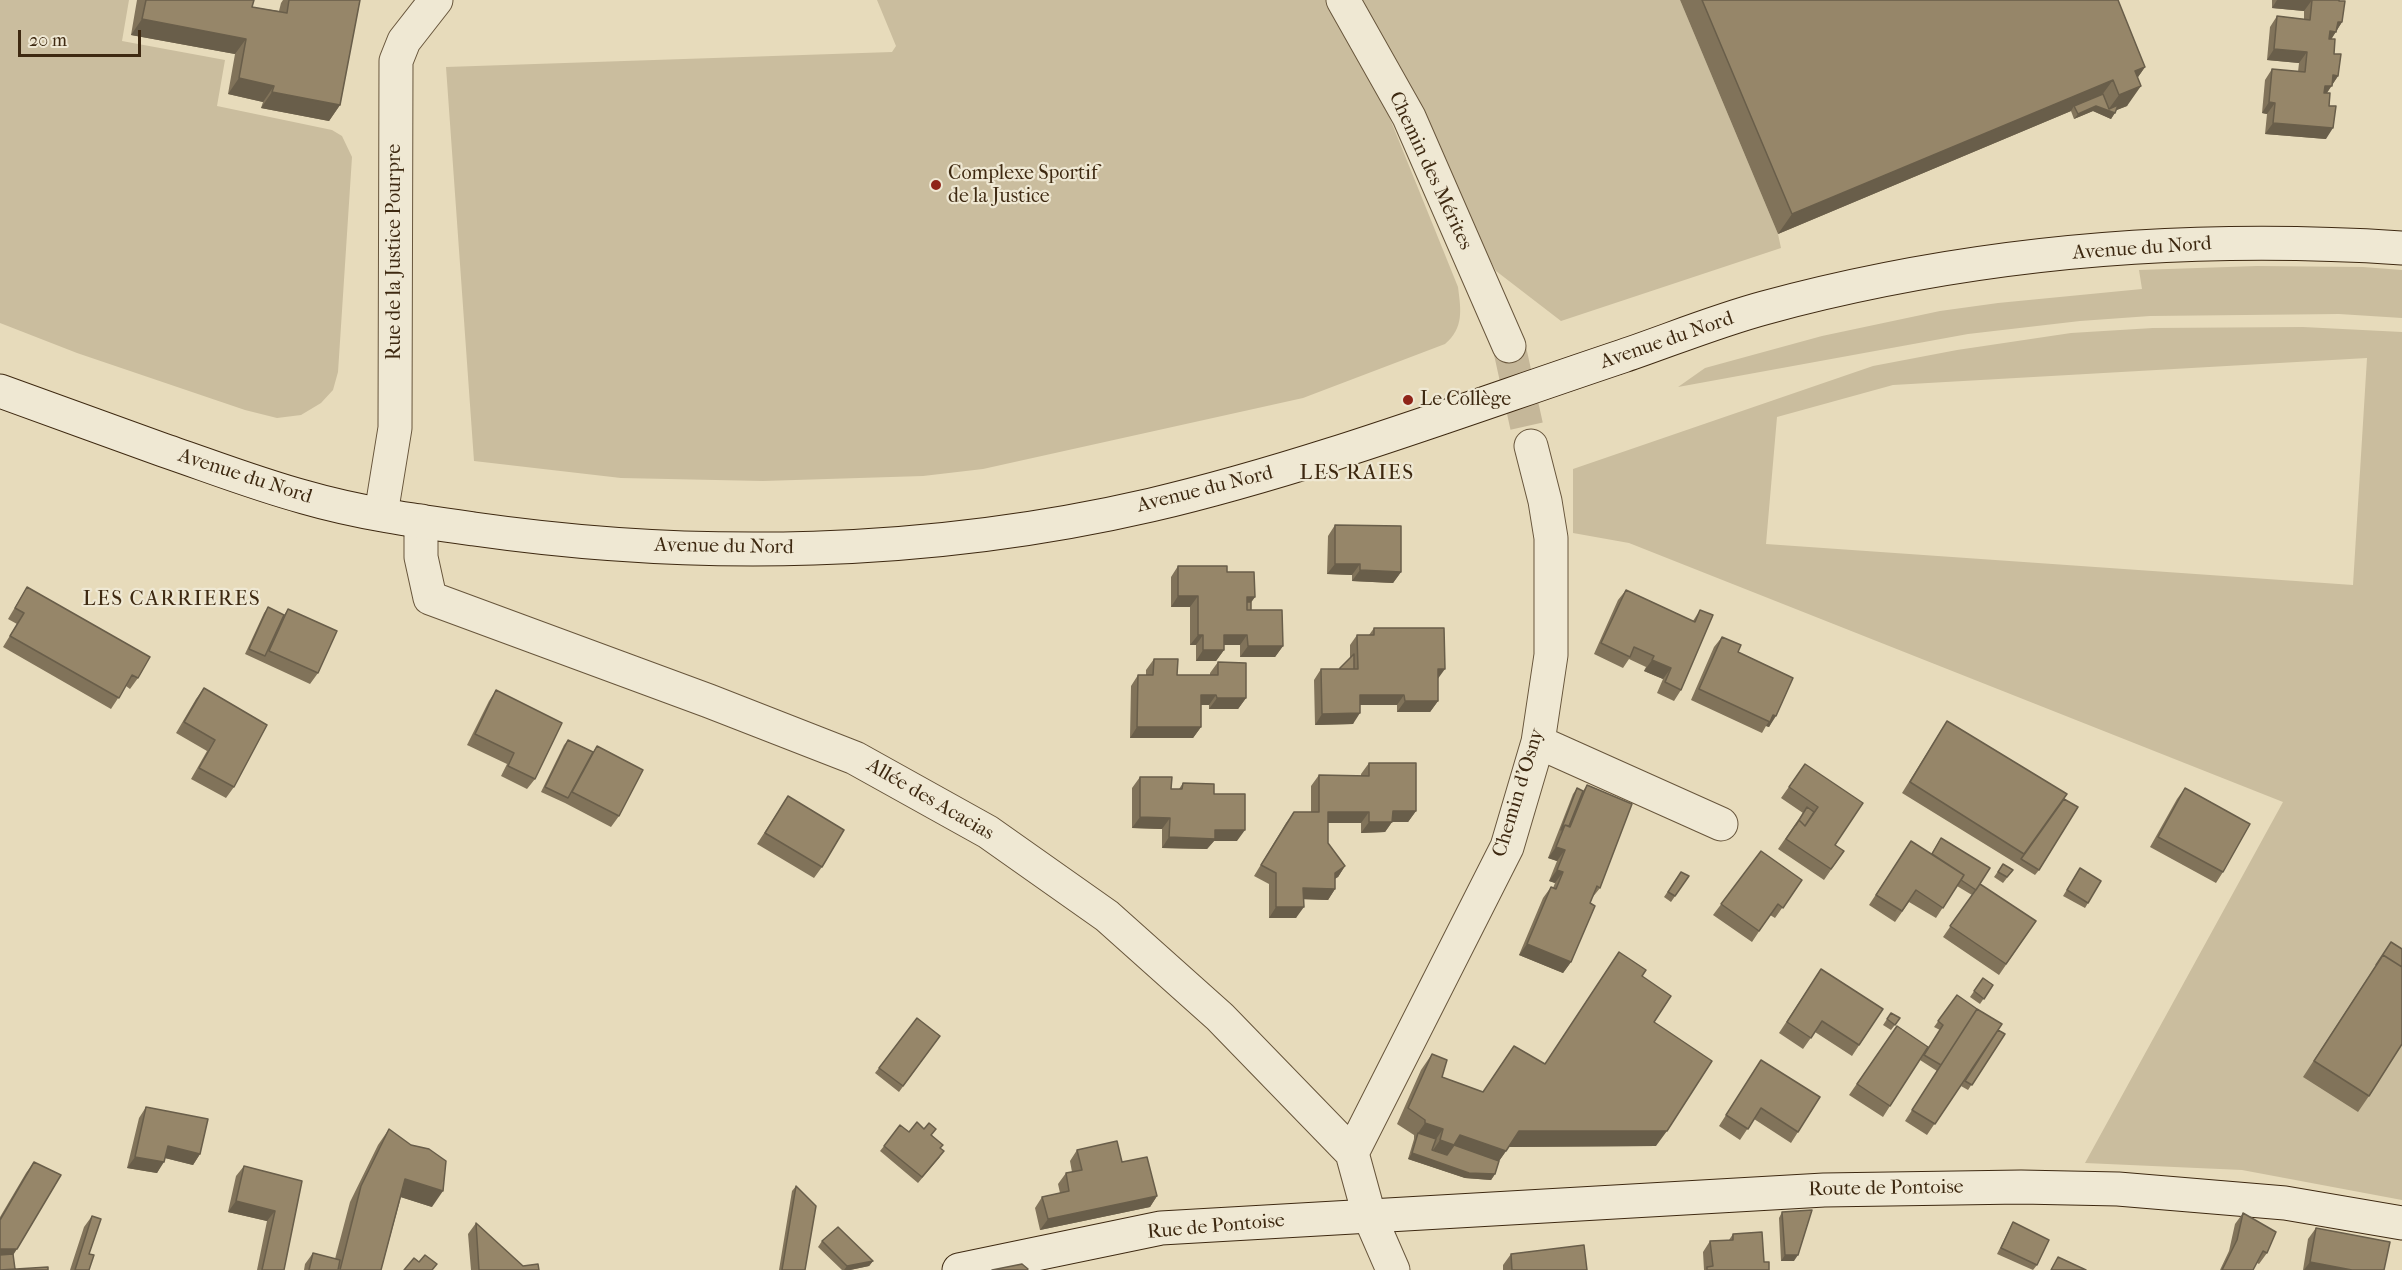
<!DOCTYPE html>
<meta charset="utf-8">
<style>
body{margin:0}
#map{position:relative;width:2402px;height:1270px;overflow:hidden;background:#e7dbbb;font-family:"IM FELL French Canon",serif}
canvas{display:block}
.scale{position:absolute;left:18px;top:30px;width:123px;height:27px;box-sizing:border-box;border:3px solid #3e2911;border-top:0;padding-left:8px;font-size:18px;line-height:21px;white-space:nowrap;color:#3e2911;-webkit-text-stroke:4px #efe8d3;paint-order:stroke}
</style>
<div id="map">
<canvas width="2402" height="1270"></canvas>
<div class="scale">20 m</div>
</div>
<script>
const g = document.querySelector('canvas').getContext('2d');
g.lineJoin = 'round';
function fillPath(path, color) { g.fillStyle = color; g.fill(path, 'evenodd'); }
function stroke(path, color, width, dash) { g.strokeStyle = color; g.lineWidth = width; g.lineCap = dash ? 'butt' : 'round'; g.setLineDash(dash || []); g.stroke(path); }
function drawText(font, color, halo, rows, align = 'center') {
  g.font = font + ' "IM FELL French Canon",serif'; g.lineWidth = 4.5; g.setLineDash([]); g.textBaseline = 'middle'; g.strokeStyle = halo; g.fillStyle = color; for (const [text, x, y, turn = 0] of rows) {
    g.save(); g.translate(x, y); g.rotate((+turn || 0) * Math.PI / 180); g.textAlign = isNaN(turn) ? turn : align; if (halo) g.strokeText(text, 0, 0); g.fillText(text, 0, 0); g.restore();
  }
}
fillPath(new Path2D(`
 M0,0H129L122,41L225,60L217,106L332,130L342,136L352,157L338,372L333,390L321,403L301,415L277,418L245,410L77,353L0,323Z
 M877,0H1327L1376,84L1458,287C1461,310 1464,328 1445,344L1303,398L983,469L923,476L763,481L621,478L474,461L446,67L892,52L896,46Z
 M1352,0H1680L1778,234L1781,248L1561,321L1496,271Z
 M2257,266L2363,267L2402,270V318L2339,314L2150,316L2080,321L1968,334L1678,387L1705,368L1822,336L1940,311L1998,303L2142,289L2139,270Z
 M2303,327L2402,332V1200L2242,1170L2085,1163L2283,802L1629,543L1573,533V469L1873,366L1957,350L2071,333L2153,328ZM2367,358L2353,585L1766,544L1777,417L1893,385Z`), '#cabd9e');
stroke(new Path2D(`
 M1509,346L1531,446`), '#c5b799', 33, [33, 16]);
const street = new Path2D(`
 M1343,0L1409,117L1509,346
 M381,514L395,428L396,61L404,41L436,0
 M421,521V557L430,598L709,701L855,758L988,832L1107,916L1220,1017L1352,1153L1369,1215L1393,1270
 M1538,742L1721,824
 M1352,1153L1507,847L1538,742L1551,655V538L1545,501L1531,446`);
const secondary = new Path2D(`
 M0,391C54,411 109,430 163,450C210,466 256,484 304,497C359,513 417,521 474,529C698,561 930,556 1151,505C1312,467 1467,408 1623,356C1670,340 1716,321 1764,308C1971,252 2188,234 2402,248
 M959,1270L1161,1228L1824,1190L2021,1187L2118,1189L2285,1203L2402,1223`);
stroke(street, '#68563c', 35);
stroke(secondary, '#3e2911', 35);
stroke(street, '#efe8d3', 33);
stroke(secondary, '#efe8d3', 33);
fillPath(new Path2D(`
 M137,0H254L252,7L279,11L281,3L283,0H360L340,105L329,121L261,108L263,102L228,94L235,54L131,35Z
 M1680,0H2118L2145,67L2138,77L2127,106L2116,110L2111,119L2093,111L2074,119L2071,111L1778,234Z
 M2272,0H2339L2342,22L2331,39L2338,76L2327,93L2326,139L2265,134L2267,114L2262,113L2265,80L2272,69L2298,72L2299,63L2267,60L2270,27L2277,16L2304,19V11L2272,8Z
 M1335,525L1401,572L1393,583L1352,581V575L1327,574L1328,536Z
 M1178,566L1227,572L1255,597L1251,602V610L1283,646L1275,657H1240V645H1224V650L1216,661H1196V645H1190V607H1171V577Z
 M27,587L138,678L130,689L126,686L111,709L3,647L17,624L8,619Z
 M1626,590L1693,621L1700,610L1681,690L1674,701L1657,693L1663,679L1644,671L1646,667L1629,659L1623,668L1594,654L1618,600Z
 M268,607L284,615L288,609L318,673L310,684L245,654L264,613Z
 M1374,628L1438,679V701L1430,712H1397V705H1360L1353,724L1315,725L1314,680L1321,669H1339L1350,658V645L1357,635H1369Z
 M1722,637L1738,652L1793,678L1769,727L1766,726L1762,733L1691,700L1714,647Z
 M1154,659L1177,675H1210V673L1218,662L1246,698L1238,709H1209V705H1201V727L1193,738H1130L1131,686L1138,675H1146V670Z
 M204,688L234,787L226,798L191,779L207,751L176,733L196,699Z
 M496,690L535,779L527,789L501,776L507,764L467,745L489,701Z
 M1947,721L2064,799L2039,870L2035,875L1902,793Z
 M568,740L593,752L597,746L619,816L611,827L565,803L541,792L564,745Z
 M1369,763L1416,811L1408,822H1392L1385,832L1361,833V823H1328V843L1345,866L1338,877L1335,878V889L1328,900L1304,899L1296,918H1269V884L1254,876L1286,823L1294,812H1311V786L1319,775L1361,776V774Z
 M1805,764L1835,845L1844,851L1824,880L1778,849L1803,813L1781,798Z
 M1140,777L1171,789H1179L1183,783L1214,794L1237,841H1214L1207,849L1162,848V829L1132,828V788Z
 M1587,785L1600,888L1592,898L1571,962L1563,973L1519,955L1543,898L1551,887L1553,888L1555,883L1549,881L1557,861L1548,858L1573,794L1577,788L1583,791Z
 M2185,788L2223,872L2216,883L2150,847L2177,799Z
 M788,796L822,867L814,878L757,844Z
 M1941,838L1977,889L2036,921L1999,975L1943,937L1972,895L1957,886L1936,918L1909,902L1895,922L1869,905L1911,841L1931,854Z
 M1761,851L1802,880L1775,918L1770,915L1752,942L1713,915Z
 M2003,864L2013,870L2003,883L1994,877Z
 M2080,868L2088,903L2085,908L2063,896Z
 M1681,872L1689,876L1671,902L1664,897Z
 M2391,942L2369,1096L2358,1112L2303,1077Z
 M1619,952L1642,976L1654,1022L1656,1146L1509,1147L1499,1161L1495,1174L1491,1180L1465,1178L1408,1159L1414,1139V1135L1397,1124L1421,1070L1432,1054L1442,1077L1482,1092L1545,1064Z
 M1821,969L1883,1009L1852,1056L1815,1032L1803,1049L1779,1033Z
 M1983,978L1993,985L1980,1004L1970,997Z
 M1957,995L1998,1030L2005,1034L1968,1090L1961,1086L1985,1049L1927,1135L1905,1121L1937,1071L1920,1060L1940,1030L1934,1027Z
 M1891,1013L1900,1018L1891,1030L1883,1025Z
 M917,1018L940,1036L899,1092L875,1073Z
 M1897,1026L1890,1106L1883,1117L1849,1095Z
 M1761,1060L1798,1132L1791,1143L1754,1119L1740,1140L1719,1126Z
 M146,1107L200,1154L193,1165L165,1158L157,1173L127,1168L139,1118Z
 M389,1129L432,1207L401,1197L381,1270H304L305,1264L313,1253L335,1259L350,1202L378,1145Z
 M924,1129L932,1135L941,1149L940,1157L918,1183L880,1151L884,1146L909,1132Z
 M1077,1150L1122,1162L1157,1196L1150,1207L1040,1230L1035,1208L1042,1197L1060,1193L1058,1184L1066,1173L1072,1172L1070,1161Z
 M34,1162L13,1254L15,1269L0,1270V1217L26,1173Z
 M244,1166L302,1181L284,1270H257L267,1221L228,1212L236,1176Z
 M796,1186L805,1270H779L792,1191Z
 M1782,1212L1794,1261H1781L1779,1218Z
 M2243,1213L2267,1253L2259,1264L2257,1263L2253,1270H2220L2229,1251L2235,1224Z
 M92,1216L89,1254V1270H70L84,1227Z
 M2013,1222L2037,1265L2033,1270L1997,1254Z
 M476,1223L523,1266L539,1270H471L468,1234Z
 M2316,1228L2384,1270H2303L2308,1239Z
 M1733,1234L1764,1262L1769,1270H1704L1703,1252L1710,1241L1729,1240Z
 M822,1241L873,1261L869,1266L850,1270H842L818,1247Z
 M1511,1254L1587,1270H1503V1265Z`), '#81735a');
fillPath(new Path2D(`
 M2277,0H2312L2304,11L2272,8Z
 M142,19L246,39L235,54L131,35Z
 M2338,22H2342L2329,43L2322,42Z
 M2274,49L2307,52L2299,63L2267,60Z
 M2145,67L2131,87L2135,71Z
 M2333,75L2338,76L2324,97H2317Z
 M239,78L274,86L263,102L228,94Z
 M2113,80L2099,99L2074,106L2071,111L1778,234L1792,214Z
 M2141,86L2127,106L2112,112L2115,113L2111,119L2093,111L2074,119L2078,114L2096,106L2108,110L2119,95Z
 M272,92L340,105L329,121L261,108Z
 M2269,102L2275,103L2267,114L2262,113Z
 M2273,123L2333,128L2326,139L2265,134Z
 M1335,564H1360L1352,575L1327,574Z
 M1360,570L1401,572L1393,583L1352,581Z
 M1178,596H1198L1190,607H1171Z
 M1247,597H1255L1247,608Z
 M1198,635H1203L1196,645H1190Z
 M1224,635H1247L1240,645H1216Z
 M1248,646H1283L1275,657H1240Z
 M1203,650H1224L1216,661H1196Z
 M1652,660L1671,668L1663,679L1644,671Z
 M1438,669H1445L1437,680Z
 M1201,695H1216L1209,705H1193Z
 M1360,695H1404L1397,705H1352Z
 M1217,698H1246L1238,709H1209Z
 M1405,701H1438L1430,712H1397Z
 M1360,713L1353,724L1315,725L1322,714Z
 M1773,715L1776,716L1769,727L1766,726Z
 M1137,727H1201L1193,738H1130Z
 M1393,811H1416L1408,822H1392L1385,832L1361,833L1369,822Z
 M1328,812H1369L1361,823H1320Z
 M1140,817L1170,818L1162,829L1132,828Z
 M1215,830H1245L1237,841H1214L1207,849L1162,848L1169,837Z
 M1556,847L1565,850L1557,861L1548,858Z
 M1345,866L1338,877L1327,884L1335,873Z
 M1557,870L1563,872L1555,883L1549,881Z
 M1303,888L1335,889L1328,900L1296,899Z
 M1276,907H1304L1296,918H1269Z
 M1527,944L1571,962L1563,973L1519,955Z
 M1425,1123L1443,1129L1432,1145L1418,1133Z
 M1519,1131H1667L1656,1146L1508,1147Z
 M1460,1135L1506,1151L1495,1167L1443,1161L1429,1156L1440,1140Z
 M168,1146L200,1154L193,1165L161,1157Z
 M1412,1153L1495,1174L1491,1180L1465,1178L1408,1159Z
 M135,1157L164,1162L157,1173L127,1168Z
 M405,1179L443,1191L432,1207L394,1195Z
 M1157,1196L1150,1207L1040,1230L1048,1219Z
 M236,1201L275,1211L267,1221L228,1212Z
 M0,1249H17L10,1260H0Z
 M1785,1255H1798L1794,1261H1781Z
 M873,1261L869,1266L850,1270H844L847,1266Z
 M2310,1262L2352,1270H2304Z`), '#695e4a');
const building = new Path2D(`
 M146,0H254L252,7L287,13L289,0H360L340,105L272,92L274,86L239,78L246,39L142,19Z
 M1702,0H2118L2145,67L2135,71L2141,86L2119,95L2113,80L1792,214Z
 M2312,0H2339V1H2345L2342,22H2338L2336,32L2330,31L2329,39H2335L2334,54H2341L2338,76L2333,75L2332,86H2325L2324,93H2330L2329,106H2336L2333,128L2273,123L2275,103L2269,102L2272,69L2305,72L2307,52L2274,49L2277,16L2310,20Z
 M2103,94L2109,109L2118,105L2115,113L2096,106L2078,114L2074,106Z
 M1335,525L1401,526V572L1360,570V564H1335Z
 M1178,566H1227V572H1254L1255,597H1247V610H1282L1283,646H1248L1247,635H1224V650H1203V635H1198V596H1178Z
 M27,587L150,657L138,678L132,675L119,698L10,636L24,613L15,608Z
 M1626,590L1695,622L1700,610L1713,615L1681,690L1665,682L1671,668L1652,660L1654,656L1634,647L1630,657L1601,643Z
 M1247,602H1251V610H1247Z
 M268,607L284,615L265,656L249,649Z
 M288,609L337,631L318,673L269,651Z
 M1374,628H1444L1445,669H1438V701H1405L1404,695H1360V713L1322,714L1321,669H1358L1357,635H1374Z
 M1722,637L1741,645L1738,652L1793,678L1776,716L1773,715L1770,722L1699,689Z
 M1354,654V669H1339Z
 M1154,659H1178L1177,675H1218V662L1246,663V698H1217L1216,695H1201V727H1137L1138,675H1153Z
 M204,688L267,725L234,787L199,768L215,740L184,722Z
 M496,690L562,723L535,779L508,766L514,753L475,734Z
 M1947,721L2067,794L2024,854L1910,782Z
 M568,740L593,752L568,798L545,787Z
 M597,746L643,770L619,816L572,792Z
 M1369,763H1416V811H1393L1392,822H1369V812H1328V843L1345,866L1335,873V889L1303,888L1304,907H1276V873L1261,865L1294,812H1319V775L1369,776Z
 M1805,764L1863,803L1835,845L1844,851L1831,869L1786,839L1799,820L1805,826L1818,807L1789,787Z
 M1140,777H1172L1171,789H1182L1183,783L1214,784V794H1245V830H1215V839L1169,837L1170,818L1140,817Z
 M1587,785L1632,804L1600,888L1597,886L1590,903L1595,906L1571,962L1527,944L1551,887L1556,889L1563,872L1557,870L1565,850L1556,847L1565,825L1570,827Z
 M1577,788L1583,791L1569,826L1565,825L1561,830Z
 M2185,788L2250,824L2223,872L2158,837Z
 M788,796L844,830L822,867L765,833Z
 M2064,799L2078,807L2039,870L2021,859Z
 M1807,807L1814,812L1805,826L1799,820L1796,825Z
 M1941,838L1990,868L1976,890L1961,880L1964,875L1932,854Z
 M1911,841L1964,875L1943,908L1916,890L1902,911L1876,895Z
 M1761,851L1802,880L1783,908L1778,904L1759,931L1721,904Z
 M2003,864L2013,870L2007,877L1998,872Z
 M2080,868L2101,881L2088,903L2067,890Z
 M1681,872L1689,876L1675,896L1668,892Z
 M1980,884L2036,921L2006,964L1950,926Z
 M2391,942L2402,949V967L2383,955L2376,965Z
 M1619,952L1646,970L1642,976L1671,996L1654,1022L1712,1061L1667,1131H1519L1506,1151L1460,1135L1454,1145L1440,1140L1443,1129L1425,1123V1120L1408,1108L1432,1054L1447,1060L1442,1077L1483,1092L1514,1046L1545,1064Z
 M2383,955L2402,967V1044L2369,1096L2314,1061Z
 M1821,969L1883,1009L1859,1045L1822,1021L1811,1038L1787,1022Z
 M1983,978L1993,985L1984,999L1974,991Z
 M1957,995L1977,1009L1941,1065L1924,1055L1943,1025L1938,1021Z
 M1977,1009L2002,1024L1935,1124L1912,1110Z
 M1891,1013L1900,1018L1895,1025L1887,1019Z
 M917,1018L940,1036L903,1086L879,1068Z
 M1897,1026L1928,1047L1890,1106L1857,1084Z
 M1998,1030L2005,1034L1972,1085L1965,1081Z
 M1761,1060L1820,1097L1798,1132L1761,1108L1748,1129L1726,1115Z
 M146,1107L208,1119L200,1154L168,1146L164,1162L135,1157Z
 M917,1122L924,1129L929,1123L936,1129L931,1135L943,1145L940,1148L944,1151L922,1177L884,1146L900,1125L909,1132Z
 M389,1129L411,1145L429,1149L446,1161L443,1191L405,1179L381,1270H340L361,1186Z
 M1418,1133L1436,1139L1432,1150L1447,1155L1454,1145L1499,1161L1495,1174L1469,1173L1412,1153Z
 M1117,1141L1122,1162L1147,1157L1157,1196L1048,1219L1042,1197L1069,1191L1066,1173L1082,1170L1077,1150Z
 M34,1162L61,1175L17,1249H0V1220Z
 M244,1166L302,1181L284,1270H262L275,1211L236,1201Z
 M796,1186L816,1206L805,1270H782Z
 M1812,1210L1798,1255H1785L1782,1212Z
 M2243,1213L2276,1232L2267,1253L2263,1251L2253,1270H2222L2237,1240Z
 M92,1216L101,1219L89,1254L94,1255L89,1270H75Z
 M2013,1222L2049,1240L2037,1265L2001,1248Z
 M476,1223L523,1266L538,1264L539,1270H479Z
 M838,1227L873,1261L847,1266L822,1241Z
 M2316,1228L2390,1242L2384,1270H2352L2310,1262Z
 M1762,1232L1764,1262H1769V1270H1707V1267L1713,1266L1710,1241L1733,1240V1234Z
 M1584,1245L1587,1270H1512L1511,1254Z
 M313,1253L340,1260L338,1270H309Z
 M13,1254L15,1269L0,1270V1255Z
 M425,1255L437,1264L432,1270H404L414,1258L419,1262Z
 M2058,1257L2086,1270H2051Z
 M1022,1264L1028,1269L1027,1270H992Z
 M48,1267V1270H0Z`);
fillPath(building, '#968669');
stroke(building, '#695e4a', 1.5);
for (const [x, y, r, color] of [
 [936,185,6,"#8f2418"],
 [1408,400,6,"#8f2418"]
]) { const dot = new Path2D(); dot.arc(x, y, r, 0, 2 * Math.PI); g.fillStyle = color; g.fill(dot); stroke(dot, '#efe8d3', 2); }
drawText('20px', '#3e2911', '#efe8d3', [
 ["Chemin des Mérites",1430,171,65],
 ["Avenue du Nord",2142,249,-4],
 ["Rue de la Justice Pourpre",395,252,-90],
 ["Avenue du Nord",1667,341,-19],
 ["Avenue du Nord",245,477,18],
 ["Avenue du Nord",1205,490,-14],
 ["Avenue du Nord",724,547,1],
 ["Chemin d'Osny",1519,793,-73],
 ["Allée des Acacias",930,800,30],
 ["Route de Pontoise",1886,1189,-1],
 ["Rue de Pontoise",1216,1227,-5]
]);
drawText('20px', '#3e2911', '#efe8d3', [
 ["Complexe Sportif",948,174],
 ["de la Justice",948,197],
 ["Le Collège",1420,400]
], 'left');
g.letterSpacing = '1.5px';
drawText('21px', '#3e2911', '#efe8d3', [
 ["LES RAIES",1357,474],
 ["LES CARRIERES",172,600]
]);
g.letterSpacing = '0px';
</script>
